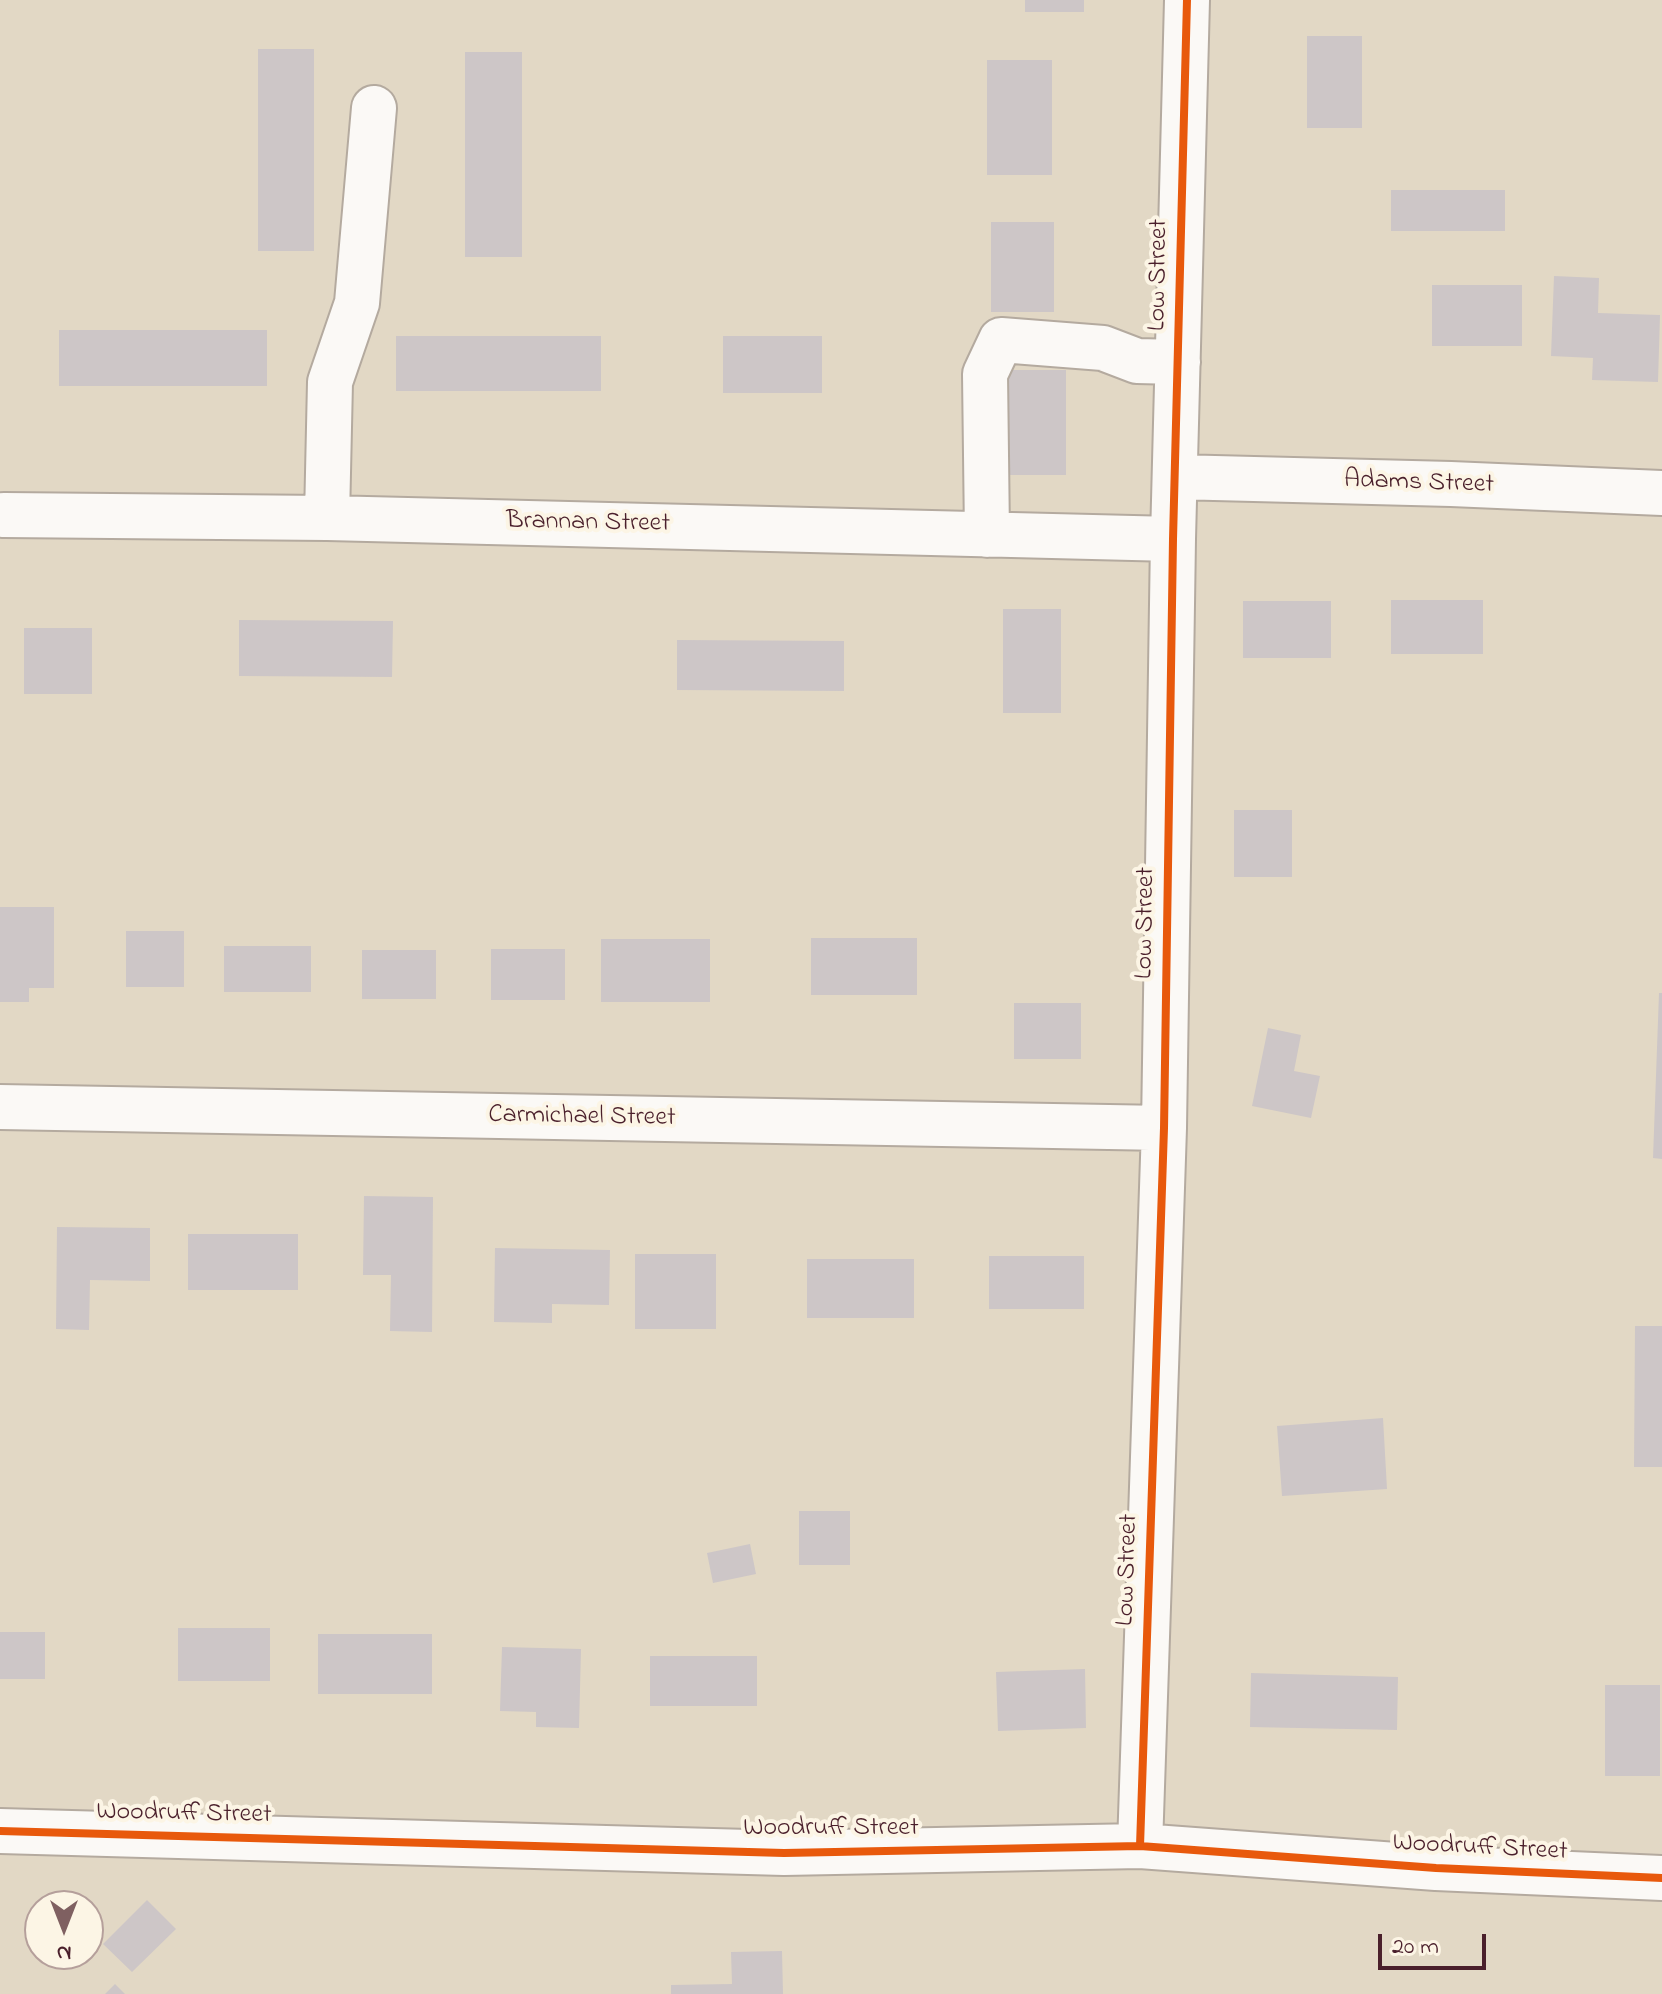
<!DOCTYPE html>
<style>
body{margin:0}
#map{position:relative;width:1662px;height:1994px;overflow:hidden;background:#e2d8c5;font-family:"Indie Flower",sans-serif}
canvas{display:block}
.north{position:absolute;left:24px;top:1890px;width:80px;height:80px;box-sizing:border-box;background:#fcf5e5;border:2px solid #b59f9b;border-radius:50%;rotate:180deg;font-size:22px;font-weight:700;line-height:32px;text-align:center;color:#4a1f2b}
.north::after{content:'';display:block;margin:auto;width:28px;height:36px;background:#7f6061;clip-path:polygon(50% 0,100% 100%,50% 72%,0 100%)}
.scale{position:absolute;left:1378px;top:1934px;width:108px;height:36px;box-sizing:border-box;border:4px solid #4a1f2b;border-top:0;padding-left:10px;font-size:24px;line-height:28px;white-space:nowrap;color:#4a1f2b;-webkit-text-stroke:6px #fcf5e5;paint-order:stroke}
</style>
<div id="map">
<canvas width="1662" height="1994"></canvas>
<div class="north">N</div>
<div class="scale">20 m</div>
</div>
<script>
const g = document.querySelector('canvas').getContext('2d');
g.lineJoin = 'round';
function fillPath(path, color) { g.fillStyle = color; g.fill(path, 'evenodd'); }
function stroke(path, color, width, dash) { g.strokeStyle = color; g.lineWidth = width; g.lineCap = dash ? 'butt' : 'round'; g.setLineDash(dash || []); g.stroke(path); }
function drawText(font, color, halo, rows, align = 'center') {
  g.font = font + ' "Indie Flower",sans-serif'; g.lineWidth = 8; g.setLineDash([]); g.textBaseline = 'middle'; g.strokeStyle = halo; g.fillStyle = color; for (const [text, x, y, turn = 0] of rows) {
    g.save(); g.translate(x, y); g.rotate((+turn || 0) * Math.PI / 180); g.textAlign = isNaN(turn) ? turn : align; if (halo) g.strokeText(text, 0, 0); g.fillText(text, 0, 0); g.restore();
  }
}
fillPath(new Path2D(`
 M1025,0H1084V12H1025Z
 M1307,36H1362V128H1307Z
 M258,49H314V251H258Z
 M465,52H522V257H465Z
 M987,60H1052V175H987Z
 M1391,190H1505V231H1391Z
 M991,222H1054V312H991Z
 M1554,276L1599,278L1598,313L1660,315L1658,382L1592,380L1593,358L1551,356Z
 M1432,285H1522V346H1432Z
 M59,330H267V386H59Z
 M396,336H601V391H396Z
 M723,336H822V393H723Z
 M1009,370H1066V475H1009Z
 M1391,600H1483V654H1391Z
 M1243,601H1331V658H1243Z
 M1003,609H1061V713H1003Z
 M239,620L393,621L392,677L239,676Z
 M24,628H92V694H24Z
 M677,640L844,641V691L677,690Z
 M1234,810H1292V877H1234Z
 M0,907H54V988H29V1002H0Z
 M126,931H184V987H126Z
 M811,938H917V995H811Z
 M601,939H710V1002H601Z
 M224,946H311V992H224Z
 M491,949H565V1000H491Z
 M362,950H436V999H362Z
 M1659,993H1662V1159L1653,1158Z
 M1014,1003H1081V1059H1014Z
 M1268,1028L1301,1035L1294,1071L1320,1076L1311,1118L1252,1106Z
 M364,1196L433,1197L432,1332L390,1331L391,1275H363Z
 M57,1227L150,1228V1281L90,1280L89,1330L56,1329Z
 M188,1234H298V1290H188Z
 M495,1248L610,1250L609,1305L552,1304V1323L494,1322Z
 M635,1254H716V1329H635Z
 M989,1256H1084V1309H989Z
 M807,1259H914V1318H807Z
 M1635,1326H1662V1467H1634Z
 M1383,1418L1387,1489L1282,1496L1277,1426Z
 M799,1511H850V1565H799Z
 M750,1544L756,1574L713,1583L707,1553Z
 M178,1628H270V1681H178Z
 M0,1632H45V1679H0Z
 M318,1634H432V1694H318Z
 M502,1647L581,1649L579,1728L536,1727V1712L500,1711Z
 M650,1656H757V1706H650Z
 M1085,1669L1086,1728L998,1731L996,1672Z
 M1251,1673L1398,1677L1397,1730L1250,1727Z
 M1605,1685H1660V1776H1605Z
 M147,1900L176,1929L132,1972L103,1944Z
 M782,1951L783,1994H671V1985L732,1984L731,1952Z
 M115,1984L125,1994H105Z`), '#cdc6c7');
const minor = new Path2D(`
 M1175,477L1451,484L1662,493
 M4,515L327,518L1173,539
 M327,518L330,382L357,303L374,108
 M987,535L985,374L1001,340L1103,348L1137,361L1178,362
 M0,1107L1164,1128
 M0,1831L784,1853L1140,1846L1436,1868L1662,1878
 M1140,1846L1164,1128L1173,539L1187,0`);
stroke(minor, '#b4aa9f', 48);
stroke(minor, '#fbf9f6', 44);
stroke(new Path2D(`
 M0,1831L784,1853L1140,1846L1436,1868L1662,1878
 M1140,1846L1164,1128L1173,539L1187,0`), '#e8590c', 8);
drawText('26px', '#4a1f2b', '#fcf5e5', [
 ["Low Street",1160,275,-89],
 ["Adams Street",1419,484,2],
 ["Brannan Street",588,524,1],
 ["Low Street",1147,923,-89],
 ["Carmichael Street",582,1118,1],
 ["Low Street",1129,1570,-88],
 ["Woodruff Street",184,1815,1],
 ["Woodruff Street",831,1830],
 ["Woodruff Street",1480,1849,3]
]);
</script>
